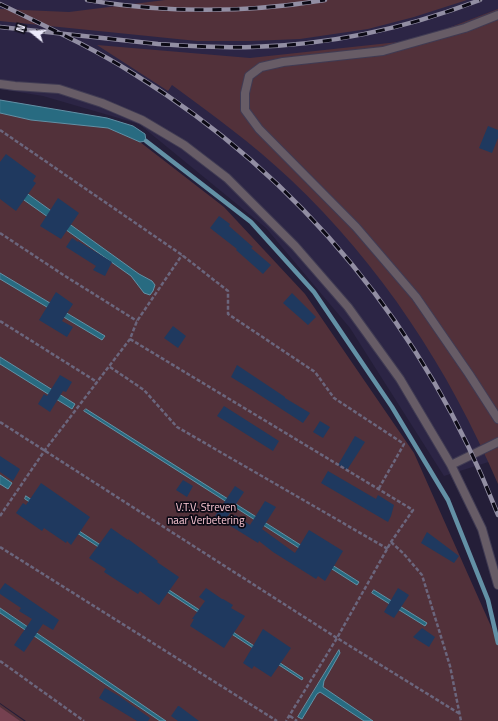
<!DOCTYPE html>
<style>
body{margin:0}
#map{position:relative;width:498px;height:721px;overflow:hidden;background:#241e38;font-family:"Titillium Web",sans-serif}
canvas{display:block}
.north{position:absolute;left:12px;top:12px;width:40px;height:40px;-webkit-text-stroke:3px #0c0a15;paint-order:stroke;rotate:288deg;font-size:11px;font-weight:700;line-height:16px;text-align:center;color:#eceafb}
.north::after{content:'';display:block;margin:auto;width:14px;height:18px;background:#eceafb;clip-path:polygon(50% 0,100% 100%,50% 72%,0 100%)}
</style>
<div id="map">
<canvas width="498" height="721"></canvas>
<div class="north">N</div>
</div>
<script>
const g = document.querySelector('canvas').getContext('2d');
g.lineJoin = 'round';
function fillPath(path, color) { g.fillStyle = color; g.fill(path, 'evenodd'); }
function stroke(path, color, width, dash) { g.strokeStyle = color; g.lineWidth = width; g.lineCap = dash ? 'butt' : 'round'; g.setLineDash(dash || []); g.stroke(path); }
function drawText(font, color, halo, rows, align = 'center') {
  g.font = font + ' "Titillium Web",sans-serif'; g.lineWidth = 3.5; g.setLineDash([]); g.textBaseline = 'middle'; g.strokeStyle = halo; g.fillStyle = color; for (const [text, x, y, turn = 0] of rows) {
    g.save(); g.translate(x, y); g.rotate((+turn || 0) * Math.PI / 180); g.textAlign = isNaN(turn) ? turn : align; if (halo) g.strokeText(text, 0, 0); g.fillText(text, 0, 0); g.restore();
  }
}
fillPath(new Path2D(`
 M0,0H498V459L444,476L350,328L266,228L139,124L43,96L0,89Z`), '#2c2545');
fillPath(new Path2D(`
 M165,0H467L414,17L368,29L300,39L251,41H197L0,21V9L69,12Z
 M498,9V484C449,369 381,265 290,179C253,144 213,115 172,85L168,91L97,45L250,58L417,40Z
 M0,113L31,120L108,128L140,142L224,207L305,294L414,453L498,642V721H26L0,703Z
 M0,704L24,721H0Z`), '#52313a');
fillPath(new Path2D(`
 M0,707L20,721H0Z`), '#754150');
const water = new Path2D(`
 M0,100L107,118L133,126L145,134L146,141L140,142L108,128L31,120L0,113Z
 M0,174L139,274L152,281L155,285L153,291L150,295L144,293L131,276L0,183Z
 M0,273L105,336L102,340L0,279Z
 M0,357L75,404L72,409L0,364Z
 M86,409L359,582L357,585L84,411Z
 M0,475L12,483L8,489L0,484Z
 M26,496L303,678L302,680L25,499Z
 M374,590L427,623L425,626L372,593Z
 M0,608L166,721H160L0,613Z
 M339,650L340,653L324,681L323,687L373,721H364L320,692L317,694L302,719L298,717Z`);
fillPath(water, '#286b81');
stroke(water, '#6391a6', 1);
stroke(new Path2D(`
 M146,141L251,222L314,292L392,407L448,500L488,600L498,643`), '#6391a6', 4.5);
fillPath(new Path2D(`
 M488,126L498,130V138L492,153L479,148Z
 M6,154L36,176L33,181L36,183L16,211L0,199V162Z
 M58,198L79,213L61,239L40,226Z
 M219,216L230,224L229,226L253,247L251,248L271,265L263,274L236,250L237,249L210,228Z
 M72,238L78,242V241L112,262L105,276L93,270L96,266L66,247Z
 M56,292L73,304L62,321L73,327L67,337L39,320Z
 M292,293L316,317L308,325L283,303Z
 M173,326L186,336L178,348L164,338Z
 M237,365L285,397V398L310,413L303,423L252,390L231,377Z
 M60,375L72,382L66,392L63,391L50,412L38,404L44,394L47,396Z
 M224,406L279,441L273,451L217,416Z
 M320,421L330,427L323,438L313,432Z
 M355,436L365,442L347,470L338,465Z
 M0,456L20,469L13,481L0,472Z
 M328,471L376,499L378,495L394,505L391,516L388,522L321,483Z
 M183,480L193,486L187,497L176,490Z
 M41,483L90,517L71,545L67,541L66,543L44,528L42,531L16,513L23,503L26,505Z
 M235,486L244,492L224,522L215,516Z
 M265,501L276,507L262,529L295,553L309,530L343,551L325,581L318,576L316,579L273,552L259,541L258,543L229,525L235,515L250,525Z
 M111,528L128,540V539L158,561L157,562L179,577L159,605L140,591L138,594L104,572L106,569L89,558Z
 M427,532L459,556L454,563L421,543Z
 M5,583L59,620L53,630L43,624L24,652L14,645L32,619L19,611L21,608L0,594V590Z
 M206,588L222,599H223L233,605L231,608L245,616L224,648L190,626L194,619H192L205,601L199,597Z
 M398,588L409,595L394,618L384,612Z
 M422,628L435,637L429,647L413,637Z
 M263,629L291,648L271,677L254,666L252,669L243,663Z
 M105,688L119,696L150,718L148,721H137L99,698Z
 M178,706H179L199,721H178L171,716Z`), '#1f395f');
const service = new Path2D(`
 M498,15L465,28L383,51L283,62L261,67L249,76L245,93V110L259,129L356,227L416,297L469,374L498,419
 M0,84L15,86L59,89L102,103L142,120L184,145L227,178L295,246L348,307L400,379L451,465L498,442
 M451,465L482,529L498,585`);
stroke(service, '#403b53', 10);
stroke(new Path2D(`
 M0,130L182,255L228,291V314L315,372L334,398L404,444L378,490
 M0,233L65,276L137,321
 M0,321L97,382
 M130,339L413,510L391,542L337,638L286,721
 M110,367L144,390L177,427L388,549
 M0,422L337,638L460,714
 M0,516L45,450L130,339L137,321L182,255
 M391,542L404,554L422,575L450,666L461,721
 M0,547L277,721
 M0,661L84,721
 M290,716L297,721`), '#6b667d', 2.5, [4, 2]);
stroke(service, '#675c66', 8);
const rail = new Path2D(`
 M87,0C165,13 246,13 325,0
 M0,4C45,26 91,47 134,74C301,177 427,332 498,515
 M0,27L158,44C189,46 221,48 252,47C331,45 407,28 480,0`);
stroke(rail, '#928ea3', 4.5);
stroke(rail, '#0c0a15', 3, [9]);
drawText('11px', '#fec9d6', '#0c0a15', [
 ["V.T.V. Streven",206,508],
 ["naar Verbetering",206,521]
]);
</script>
